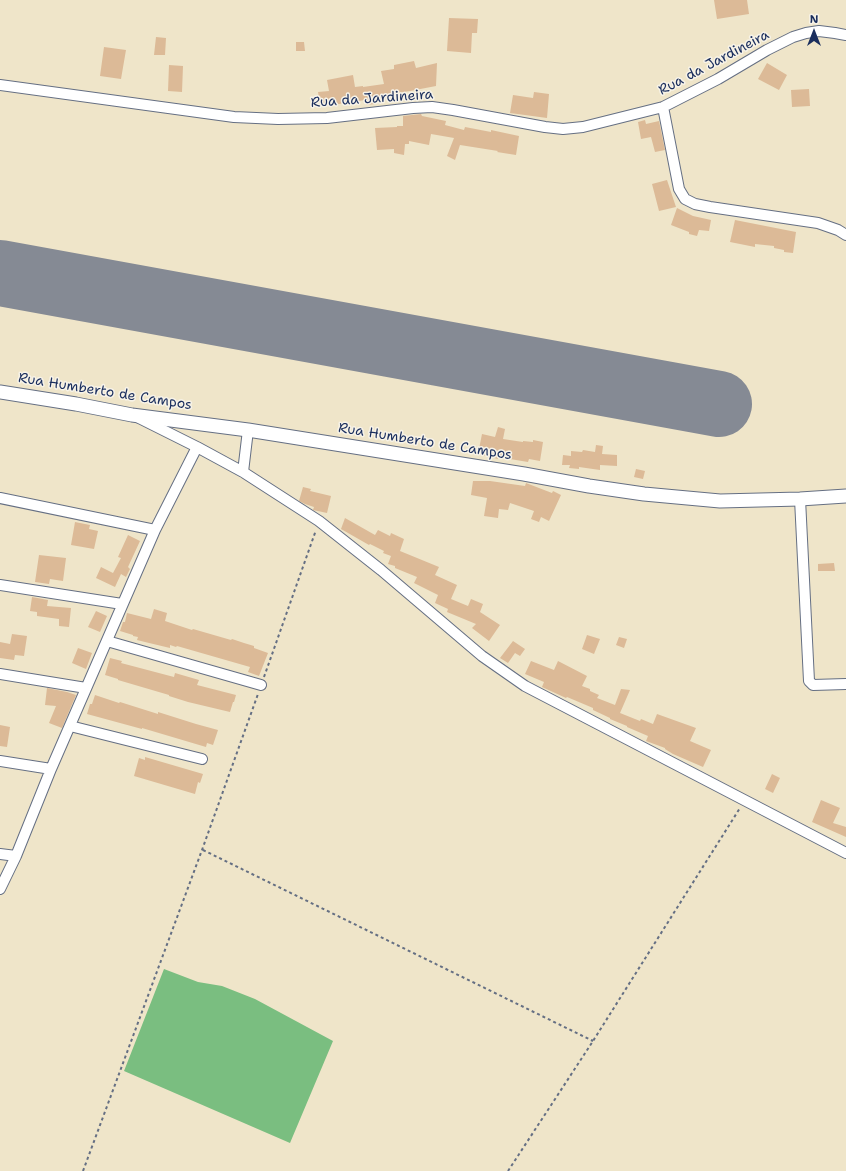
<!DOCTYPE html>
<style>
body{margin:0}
#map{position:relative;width:846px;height:1171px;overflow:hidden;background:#efe5c9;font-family:"Shantell Sans",sans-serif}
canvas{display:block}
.north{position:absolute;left:794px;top:12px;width:40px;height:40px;-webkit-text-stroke:3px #f7f3e8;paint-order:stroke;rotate:0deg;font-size:11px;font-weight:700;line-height:16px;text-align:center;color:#1b2f5e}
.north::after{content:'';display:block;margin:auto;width:14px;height:18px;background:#1b2f5e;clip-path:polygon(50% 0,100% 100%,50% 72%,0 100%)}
</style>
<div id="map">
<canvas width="846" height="1171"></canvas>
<div class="north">N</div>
</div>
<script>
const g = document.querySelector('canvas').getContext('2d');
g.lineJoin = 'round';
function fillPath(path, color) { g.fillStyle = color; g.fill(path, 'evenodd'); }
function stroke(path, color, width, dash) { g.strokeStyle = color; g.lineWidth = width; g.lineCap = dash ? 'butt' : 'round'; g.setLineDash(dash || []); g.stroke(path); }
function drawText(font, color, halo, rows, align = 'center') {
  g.font = font + ' "Shantell Sans",sans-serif'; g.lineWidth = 3; g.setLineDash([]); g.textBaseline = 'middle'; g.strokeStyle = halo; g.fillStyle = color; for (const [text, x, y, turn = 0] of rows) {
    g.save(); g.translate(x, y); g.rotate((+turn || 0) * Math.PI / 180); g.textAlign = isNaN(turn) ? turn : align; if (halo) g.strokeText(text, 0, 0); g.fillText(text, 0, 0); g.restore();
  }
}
fillPath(new Path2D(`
 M164,969L198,982L222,986L255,999L333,1041L290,1143L124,1071Z`), '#7abe80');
stroke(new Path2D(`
 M0,273L719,404`), '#858a94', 66);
fillPath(new Path2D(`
 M714,0H747L749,14L717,19Z
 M449,18L478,19L477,33H472L471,53L447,51Z
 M156,37L166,38L165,55H154Z
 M296,42H304L305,51H296Z
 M104,47L126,50L121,79L100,76Z
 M414,61L416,68L437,63L436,86L410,91L397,93L398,95L374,99L375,104L366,105L365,100L326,106V103H320L318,92L329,91L327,80L353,75L355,87L363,86V87L384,84L381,71L394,69V65Z
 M767,63L787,75L779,90L758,79Z
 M169,65L183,66L182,92L168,91Z
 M809,89L810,106L792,107L791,90Z
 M534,92L549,94L547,118L510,113L513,95L533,98Z
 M421,114L422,116L446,121L445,125L464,130L465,127L491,132V130L519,136L516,155L497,152L498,151L460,145L455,160L447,156L454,138L431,134L429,145L409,141V144H405L404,155L394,153V149L377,150L375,128L397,127V126H403V116Z
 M645,120L646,124L659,121L665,150L655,152L651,137L641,139L638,122Z
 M667,180L676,207L659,211L652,184Z
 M677,208L693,216L711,220L709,231L699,230L697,236L689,234V232L671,225Z
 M735,220L796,232L793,253L784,252V250L774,248V246L755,244V247L730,242Z
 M498,427L505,429L503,439L523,442V441L533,442V440L543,442L540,461L529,459L528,462L498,457V459L478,454L482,434L495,437Z
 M596,445L603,446L602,454L617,455V466L600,465V470L579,467V469L569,468L570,465H562L563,455L571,456V451L582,452L583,450L595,452Z
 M636,469L645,471L643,479L634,477Z
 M473,481H490L525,486L526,483L552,493L553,491L561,495L549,521L541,517L539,522L531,519L534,511L510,503L508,510L499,509L498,518L484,516L487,498L471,495Z
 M303,487L311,489L310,491L331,496L327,513L313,510L314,507L305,504L299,501Z
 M345,518L375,535L378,530L390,536L391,533L404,539L400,551L439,567L435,575L457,585L451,599L468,606L471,599L483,604L480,612L500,625L489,641L472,628L476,624L447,612L448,609L435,603L438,595L414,583L417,577L395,568V566L388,564L391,556L383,553L384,551L370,544L369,545L341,529Z
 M75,522L90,525L89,529L98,531L94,549L71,545Z
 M128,535L140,541L128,567L130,569L126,577L121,574L115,587L96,578L101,567L113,573L121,558L118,557Z
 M39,555L66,558L63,581L50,579L49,584L35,582Z
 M834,563L835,571H818V564Z
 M32,597L48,600L47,606L71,608L69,627L59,626V619L37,616V612L30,611Z
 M154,609L167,613L165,621L192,630L193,629L231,640L232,639L244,643L254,646V648L268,653L259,676L248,672L250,667L177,646L176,647L170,645V648L145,642L137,640L138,637L133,636V635L120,631L123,622H125L127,613L151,619Z
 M96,611L107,616L100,632L88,627Z
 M12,634L27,636L24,656L15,655L14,660L0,658V642L10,644Z
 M587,635L600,639L594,654L582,649Z
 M619,637L627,639L624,648L616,645Z
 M513,641L525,649L520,656L515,653L508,663L500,658Z
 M78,648L92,653L86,669L72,663Z
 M110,658L122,661L121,663L174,677L175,673L199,680L197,685L236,695L234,702H233L230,712L188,702L169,696V695L118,680V679L105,675Z
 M531,661L554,670L558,661L587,676L582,686L590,689V691L599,695L597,698L615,705L621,689L630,690L620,713L640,721L641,719L653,724L657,714L696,728L690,741L711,750L703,767L673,754L665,749V748L646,741L648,736L627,727V726L610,719V718L593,710V708L567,697L566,698L542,687L544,682L525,674Z
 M47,688L67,692L76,695L62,728L49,723L56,706L45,705Z
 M95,695L119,703L120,702L158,714V712L196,724L218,730L213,745L207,743L206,747L142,728V729L87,714L90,704H92Z
 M0,725L10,727L7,747L0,746Z
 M145,757L203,774L200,783L198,782L195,794L134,776L139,758L145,760Z
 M772,774L780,778L773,793L765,789Z
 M821,800L840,808L833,823L846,827V837L812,822Z`), '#dcba97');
const minor = new Path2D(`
 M0,85L234,117L278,119L327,118L413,108L432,107L453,110L545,127L563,129L583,127L663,107L718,79L767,50L793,37L806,33L819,31L835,33L846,35
 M663,107L679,189L685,199L695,204L710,207L818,223L838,230L846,235
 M139,418L197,447L243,472L319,521L381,570L482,656L525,686L846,853
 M243,472L248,430
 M0,498L155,530
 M800,499L809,681L813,685L846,684
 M0,585L122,604
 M107,641L261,685
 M0,674L86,688
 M70,726L202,759
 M0,761L51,769
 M0,854L16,856
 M0,889L16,856L51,769L155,530L197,447`);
const tertiary = new Path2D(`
 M0,392L76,404L132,415L248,430L524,474L589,486L644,494L720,501L800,499L846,496`);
stroke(minor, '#656f83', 12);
stroke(tertiary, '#656f83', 15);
stroke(new Path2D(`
 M264,677L316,530
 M203,850L593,1041
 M83,1171L202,850L258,694
 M508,1171L593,1041L740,808`), '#656f83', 2, [3, 3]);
stroke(minor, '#fff', 10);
stroke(tertiary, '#fff', 13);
drawText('14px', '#1b2f5e', '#f7f3e8', [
 ["Rua da Jardineira",714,63,-28],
 ["Rua da Jardineira",372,99,-4],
 ["Rua Humberto de Campos",105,392,9],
 ["Rua Humberto de Campos",425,442,9]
]);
</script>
